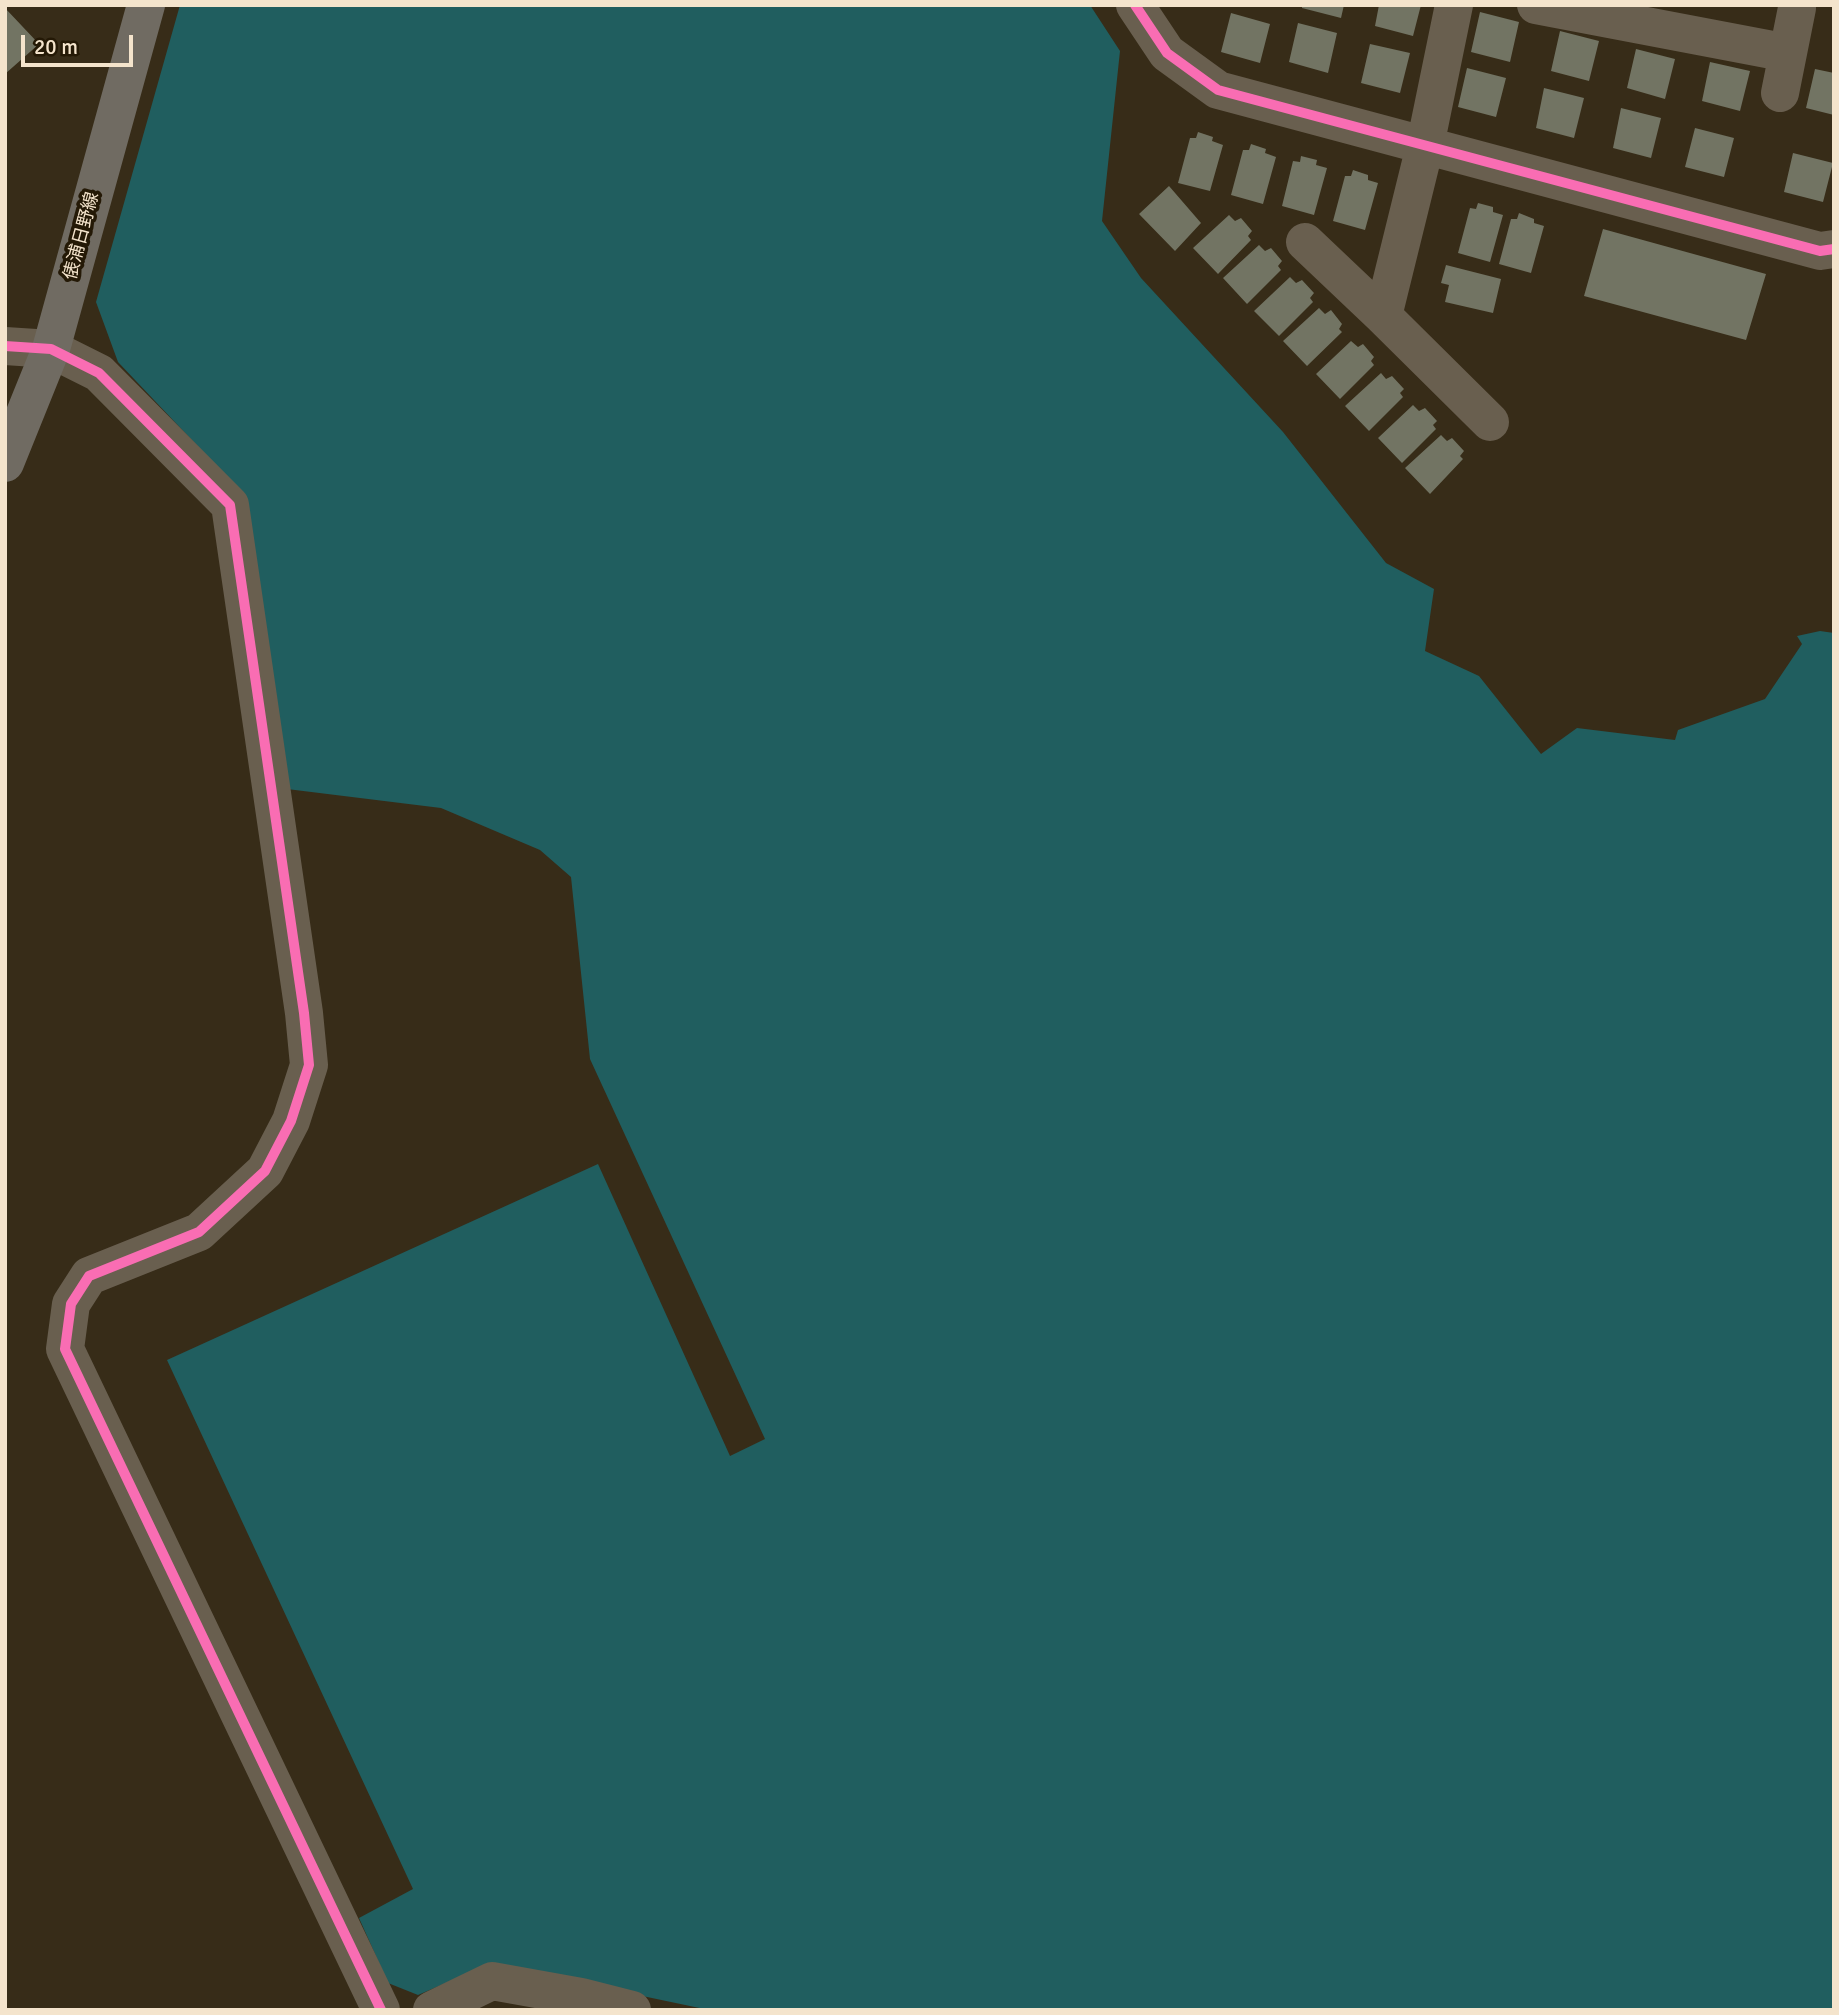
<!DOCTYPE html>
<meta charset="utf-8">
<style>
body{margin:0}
#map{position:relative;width:1839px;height:2015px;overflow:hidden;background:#372c18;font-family:Signika,sans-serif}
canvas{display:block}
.frame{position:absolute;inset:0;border:7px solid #f4e4cc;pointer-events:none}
.scale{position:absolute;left:21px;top:35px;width:112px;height:32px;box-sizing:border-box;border:4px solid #f4e4cc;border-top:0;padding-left:9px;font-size:21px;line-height:24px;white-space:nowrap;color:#f4e4cc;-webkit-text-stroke:5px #241906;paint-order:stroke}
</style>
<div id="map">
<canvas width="1839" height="2015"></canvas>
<div class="frame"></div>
<div class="scale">20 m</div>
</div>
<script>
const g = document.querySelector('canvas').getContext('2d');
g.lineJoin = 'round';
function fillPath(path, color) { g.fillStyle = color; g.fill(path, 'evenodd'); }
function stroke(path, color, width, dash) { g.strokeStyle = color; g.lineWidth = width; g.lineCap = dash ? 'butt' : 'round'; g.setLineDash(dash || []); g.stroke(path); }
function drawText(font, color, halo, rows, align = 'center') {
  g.font = font + ' Signika,"Noto Sans JP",sans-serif'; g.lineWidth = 7; g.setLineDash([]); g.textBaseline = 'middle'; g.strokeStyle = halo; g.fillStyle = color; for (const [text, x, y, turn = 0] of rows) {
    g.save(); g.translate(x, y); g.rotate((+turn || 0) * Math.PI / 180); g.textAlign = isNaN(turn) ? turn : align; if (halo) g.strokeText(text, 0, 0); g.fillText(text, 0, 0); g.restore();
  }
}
fillPath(new Path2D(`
 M180,5H1090L1120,51L1102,221L1141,278L1283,432L1386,563L1434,589L1425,651L1479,676L1541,754L1577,728L1675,740L1678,730L1765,699L1802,644L1797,636L1820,631L1834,633V2010H709L490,1964L418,1995L388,1983L359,1918L413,1889L167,1360L598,1164L730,1456L765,1439L590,1059L571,877L540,850L441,808L287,789L243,494L118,362L96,302Z`), '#205e5f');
fillPath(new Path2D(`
 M1302,5H1344L1341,18L1302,8Z
 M1379,5H1421L1413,36L1375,26Z
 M5,8L39,44L5,74Z
 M1480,12L1519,22L1510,62L1471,52Z
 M1231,13L1270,24L1260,63L1221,52Z
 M1298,23L1337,33L1328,73L1289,62Z
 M1560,31L1599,41L1589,81L1551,71Z
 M1370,44L1410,53L1400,93L1361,83Z
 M1636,49L1675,59L1665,99L1627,88Z
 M1710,62L1750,71L1740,111L1702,101Z
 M1467,68L1506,78L1496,117L1458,107Z
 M1815,69L1834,73V115L1806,108Z
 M1544,88L1584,98L1574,138L1536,128Z
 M1621,108L1661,118L1651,158L1613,148Z
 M1695,128L1734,138L1724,177L1685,167Z
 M1198,132L1213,137L1212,141L1223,145L1210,191L1178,183L1190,138H1196Z
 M1251,144L1266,149L1265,153L1276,157L1263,204L1231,195L1243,150H1249Z
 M1793,153L1833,163L1823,202L1784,192Z
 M1301,156L1317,160L1316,165L1327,168L1314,215L1282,206L1293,161L1300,162Z
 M1353,170L1368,175V180L1378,183L1365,230L1333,221L1345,176H1351Z
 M1169,186L1201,223L1175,251L1139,214Z
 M1478,203L1493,207V212L1503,215L1490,262L1458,253L1470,208L1476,209Z
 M1519,213L1534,219V223L1544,226L1531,273L1499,264L1511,219H1517Z
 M1229,215L1235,221L1241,218L1252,231L1248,236L1251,240L1218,274L1193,248Z
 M1603,229L1766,274L1746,340L1584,296Z
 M1259,245L1265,251L1271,248L1282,261L1278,266L1281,270L1247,304L1223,278Z
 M1446,265L1501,279L1493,313L1445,302L1449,285L1441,283Z
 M1290,277L1296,283L1302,280L1314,293L1310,298L1313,302L1279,336L1254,311Z
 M1319,308L1325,314L1331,310L1342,324L1339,329L1342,332L1307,366L1283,341Z
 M1351,341L1358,347L1363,344L1374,357L1371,361L1374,365L1340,399L1316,374Z
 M1381,373L1386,379L1392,376L1404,389L1400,393L1403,397L1369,431L1345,406Z
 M1413,405L1419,411L1425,408L1437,421L1433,425L1436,429L1402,463L1378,438Z
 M1441,435L1447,441L1452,438L1464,451L1460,456L1463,459L1430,494L1405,468Z`), '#727463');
stroke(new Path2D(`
 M1135,5L1167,53L1218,90L1820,251L1834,249
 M1536,5L1788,53
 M1780,93L1797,8
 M1305,242L1383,316L1425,146L1454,5
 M1383,316L1490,422
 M5,346L51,349L99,373L230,505L304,1013L309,1065L291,1121L265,1171L199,1232L89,1276L71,1304L65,1349L381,2010
 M432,2010L492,1981L581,1997L632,2010`), '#695f4f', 38);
stroke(new Path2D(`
 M5,463L51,349L146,5`), '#706b62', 38);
stroke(new Path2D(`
 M1135,5L1167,53L1218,90L1820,251L1834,249
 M5,346L51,349L99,373L230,505L304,1013L309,1065L291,1121L265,1171L199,1232L89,1276L71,1304L65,1349L381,2010`), '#f96db3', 10);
drawText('18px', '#f4e4cc', '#241906', [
 ["俵浦日野線",82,236,-75]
]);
</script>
